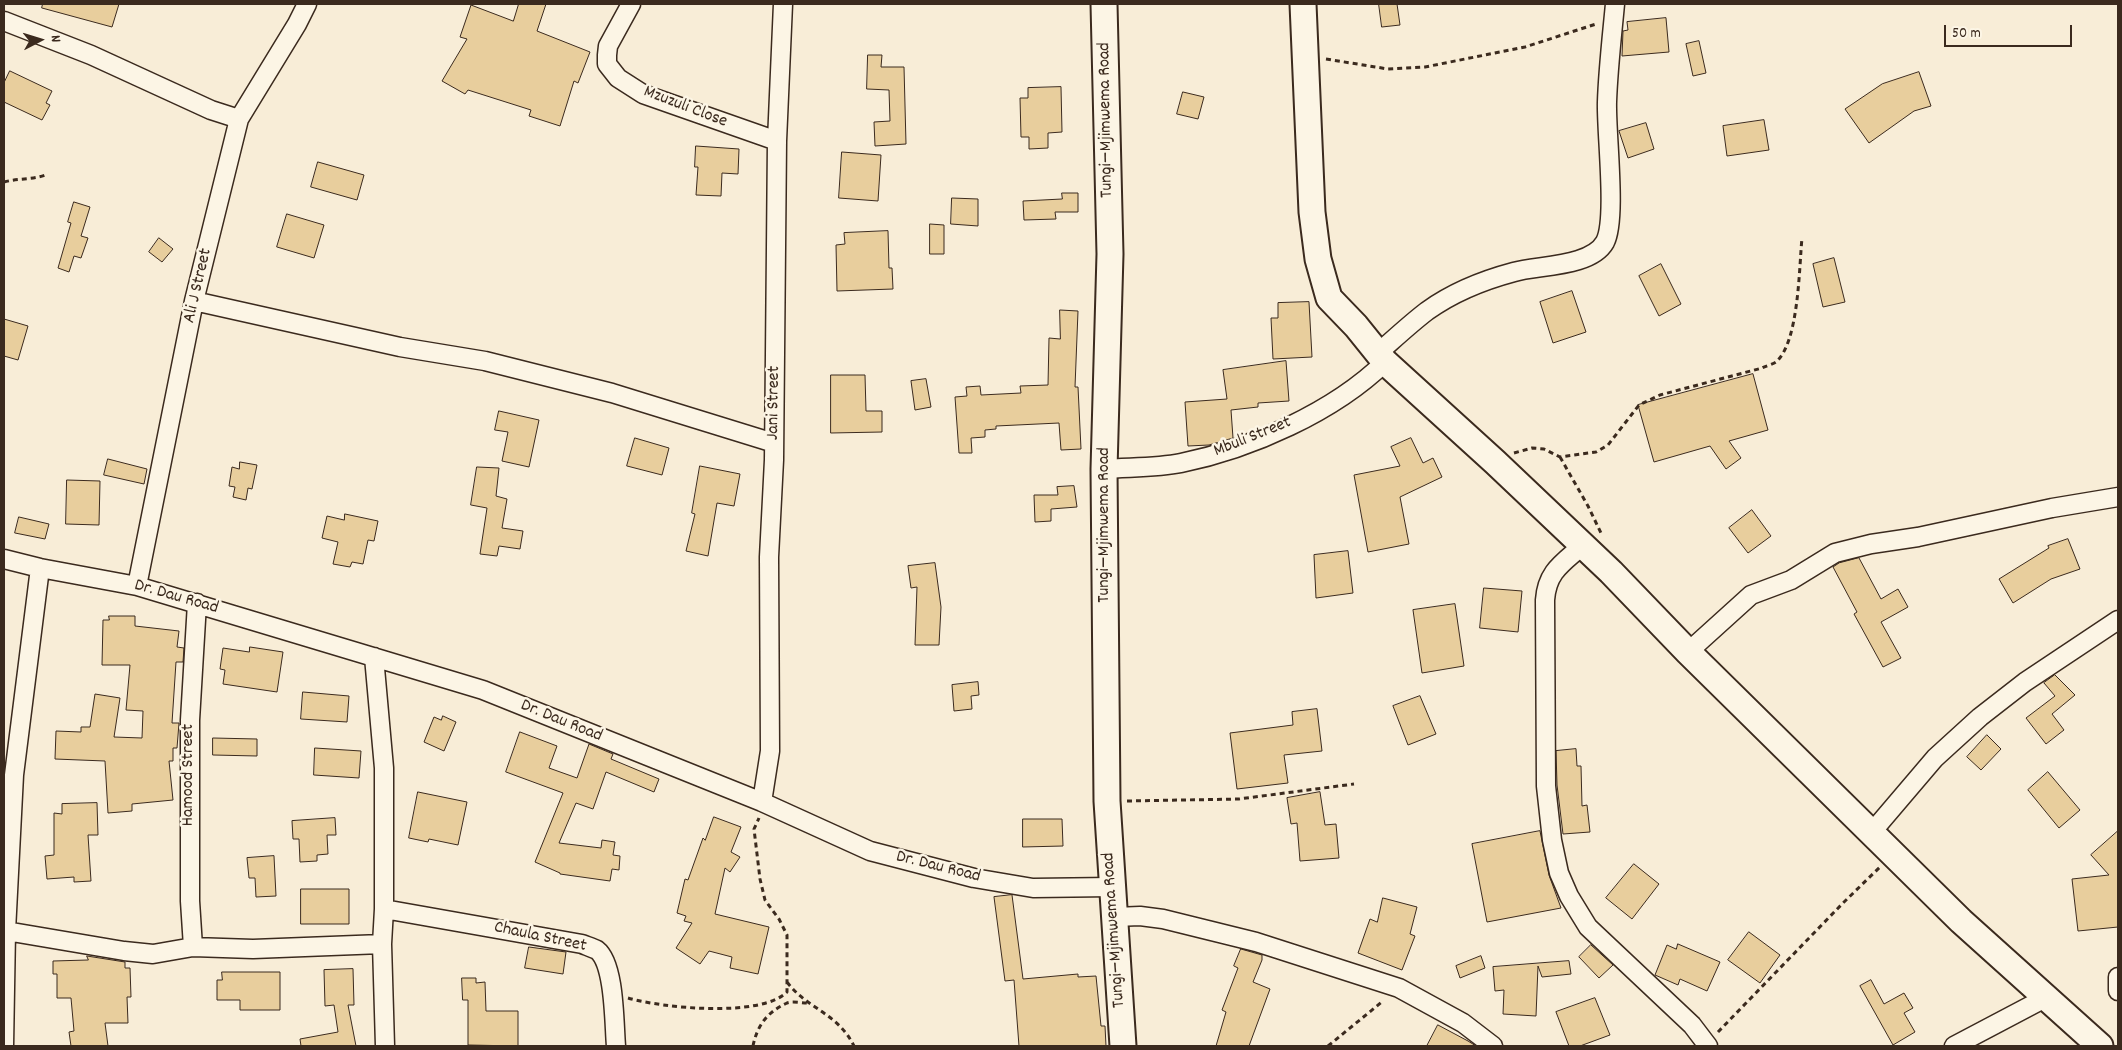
<!DOCTYPE html>
<meta charset="utf-8">
<style>
body{margin:0}
#map{position:relative;width:2122px;height:1050px;overflow:hidden;background:#f8edd7;font-family:Dekko,sans-serif}
canvas{display:block}
.frame{position:absolute;inset:0;border:5px solid #3b2a1e;pointer-events:none}
.north{position:absolute;left:15px;top:15px;width:50px;height:50px;-webkit-text-stroke:4px #fcf5e5;paint-order:stroke;rotate:85deg;font-size:14px;font-weight:700;line-height:20px;text-align:center;color:#3b2a1e}
.north::after{content:'';display:block;margin:auto;width:18px;height:22px;background:#3b2a1e;clip-path:polygon(50% 0,100% 100%,50% 72%,0 100%)}
.scale{position:absolute;left:1944px;top:25px;width:128px;height:22px;box-sizing:border-box;border:2px solid #3b2a1e;border-top:0;padding-left:6px;font-size:15px;line-height:18px;white-space:nowrap;color:#3b2a1e;-webkit-text-stroke:4px #fcf5e5;paint-order:stroke}
</style>
<div id="map">
<canvas width="2122" height="1050"></canvas>
<div class="frame"></div>
<div class="north">N</div>
<div class="scale">50 m</div>
</div>
<script>
const g = document.querySelector('canvas').getContext('2d');
g.lineJoin = 'round';
function fillPath(path, color) { g.fillStyle = color; g.fill(path, 'evenodd'); }
function stroke(path, color, width, dash) { g.strokeStyle = color; g.lineWidth = width; g.lineCap = dash ? 'butt' : 'round'; g.setLineDash(dash || []); g.stroke(path); }
function drawText(font, color, halo, rows, align = 'center') {
  g.font = font + ' Dekko,sans-serif'; g.lineWidth = 5; g.setLineDash([]); g.textBaseline = 'middle'; g.strokeStyle = halo; g.fillStyle = color; for (const [text, x, y, turn = 0] of rows) {
    g.save(); g.translate(x, y); g.rotate((+turn || 0) * Math.PI / 180); g.textAlign = isNaN(turn) ? turn : align; if (halo) g.strokeText(text, 0, 0); g.fillText(text, 0, 0); g.restore();
  }
}
const building = new Path2D(`
 M43,4H119L112,27L42,8Z
 M519,4H546L537,31L590,52L578,83L574,81L560,126L529,116L531,110L468,90L465,94L442,81L467,39L460,37L471,5L513,21Z
 M1379,4H1397L1400,25L1382,27Z
 M1666,18L1669,52L1622,56L1623,31L1628,30L1627,22Z
 M1699,41L1706,73L1693,76L1686,44Z
 M868,55H882L881,67H904L906,144L875,146L874,122L890,121L889,90L867,89Z
 M10,71L52,91L46,103L50,105L42,120L4,102V83Z
 M1919,72L1931,106L1914,111L1869,143L1845,109L1882,84Z
 M1061,87L1062,132L1048,133V148L1029,149V137H1021L1020,98H1028V88Z
 M1183,92L1204,97L1198,119L1177,114Z
 M1764,120L1769,150L1727,156L1723,126Z
 M1646,123L1654,149L1628,158L1619,131Z
 M696,146L739,149L738,174L722,173L721,196L696,195L698,167H695Z
 M842,152L881,155L878,201L839,198Z
 M318,162L364,175L357,200L311,187Z
 M1062,193H1078V212H1055L1056,219L1024,220L1023,201L1062,199Z
 M952,198L978,199V226L951,224Z
 M74,202L90,207L81,236L88,238L81,258L74,256L69,272L58,268L71,223L68,222Z
 M287,214L324,225L314,258L277,247Z
 M930,224L944,225V254H930Z
 M888,231L889,268H892L893,289L837,291L836,245L845,244L844,233Z
 M159,238L173,249L162,262L149,252Z
 M1834,258L1845,302L1823,307L1813,264Z
 M1661,264L1681,304L1659,316L1639,276Z
 M1572,291L1586,332L1553,343L1540,302Z
 M1309,302L1312,357L1273,359L1271,318H1278V303Z
 M1060,310L1078,311L1075,387H1078L1081,449L1061,450L1059,423L996,426V429L985,430V437L971,438L972,453H959L955,397L967,396L966,387L980,386L981,395L1021,393L1020,386L1048,385L1049,338L1060,339Z
 M4,319L28,326L18,360L4,356Z
 M1286,361L1289,401L1258,403V407L1231,410L1233,438L1209,445L1188,446L1185,402L1227,399L1223,370Z
 M1753,374L1768,430L1729,441L1741,458L1726,469L1710,446L1654,462L1638,405Z
 M831,375H865L866,411H882V432L831,433Z
 M926,379L931,407L915,410L911,381Z
 M499,411L539,420L529,467L502,461L508,432L495,430Z
 M635,438L669,448L662,475L627,466Z
 M1411,438L1423,463L1433,458L1442,477L1400,497L1409,544L1368,552L1354,475L1400,466L1391,447Z
 M108,459L147,469L144,484L104,475Z
 M240,462L257,465L252,489L248,488L246,500L233,497L235,487L229,486L232,467L239,469Z
 M700,466L740,474L734,506L717,503L708,556L686,551L695,514L692,513Z
 M477,467L499,468L496,496L507,499L502,528L523,531L520,549L499,546L497,556L480,554L487,508L471,505Z
 M67,480L100,481L99,525L66,524Z
 M1074,486L1077,507L1051,509V521L1035,522L1034,495H1058L1057,487Z
 M1752,510L1771,536L1748,553L1729,528Z
 M345,514L378,521L374,541L368,540L363,564L352,562L350,567L333,564L338,542L322,538L327,516L344,520Z
 M19,517L49,524L45,539L15,533Z
 M2068,539L2080,569L2051,579L2013,603L1999,579L2049,548L2048,546Z
 M1348,551L1353,593L1316,598L1314,555Z
 M1859,558L1881,599L1898,589L1908,607L1881,622L1901,658L1883,667L1854,614L1857,612L1833,567L1839,563Z
 M935,563L941,607L939,645H915L917,587L911,588L908,566Z
 M1484,588L1522,591L1518,632L1480,628Z
 M1455,604L1464,666L1422,673L1413,610Z
 M109,616H135V626L179,631L177,647L184,648L183,662H176L172,723H179L177,748H173V761H169L173,800L132,804V811L108,813L105,761L55,759L56,731L81,732V727H90L95,694L120,698L114,737L142,738L143,711L126,710L130,665H102L103,620H109Z
 M250,647L283,652L277,692L223,684L225,670L220,669L223,648L249,652Z
 M2055,675L2075,695L2052,714L2064,730L2046,744L2026,718L2055,696L2044,683Z
 M978,682L979,695L971,696L972,709L954,711L952,685Z
 M303,692L349,696L347,722L301,719Z
 M1420,696L1436,734L1408,745L1393,706Z
 M1317,709L1322,751L1284,755L1288,783L1237,789L1230,733L1293,725L1292,712Z
 M443,716L456,722L444,751L424,742L434,717L441,720Z
 M520,732L557,746L549,768L577,778L589,744L613,754L611,759L659,779L654,792L606,772L593,809L576,803L559,843L601,848L602,840L615,842L613,855L620,856L619,870L612,869L610,881L560,874V873L535,862L563,793L506,772Z
 M1987,735L2001,749L1981,770L1967,757Z
 M213,738L257,739V756L213,755Z
 M315,748L361,751L359,778L314,775Z
 M1576,749L1577,766H1581L1582,806L1587,805L1590,832L1563,834L1557,785L1556,751Z
 M2048,772L2080,810L2059,828L2028,790Z
 M418,792L467,802L458,845L429,839L428,842L409,838Z
 M1320,792L1325,825L1336,824L1339,858L1300,861L1297,823L1291,824L1287,798Z
 M97,803L98,835H88L91,881L74,882V877L47,879L45,856L54,855V813L62,814V804Z
 M714,817L741,827L731,852L740,857L730,872L725,868L715,914L769,927L758,974L730,968L732,957L709,951L700,964L676,948L692,923L684,921L686,916L677,913L685,879L688,880L703,838L705,840Z
 M335,818L336,835H327L328,854L317,855V861L300,862L299,839H293L292,821Z
 M1023,819H1062L1063,846L1023,847Z
 M1540,831L1549,875L1561,908L1487,922L1472,844Z
 M2118,831V927L2078,931L2072,879L2109,875L2091,855Z
 M274,856L276,896L256,897L255,878H249L247,858Z
 M1634,864L1659,884L1632,919L1606,898Z
 M301,889H349V924H301Z
 M1012,895L1023,979L1078,974V977L1096,976L1101,1026H1105L1106,1046H1019L1014,980L1005,981L994,897Z
 M1383,898L1417,907L1410,934L1415,936L1402,970L1358,953L1370,919L1377,922Z
 M1749,932L1780,955L1760,983L1728,960Z
 M1678,944L1720,962L1707,991L1680,979L1678,985L1655,975L1667,945L1676,949Z
 M1591,945L1613,965L1599,978L1579,957Z
 M529,947L566,952L563,974L525,968Z
 M1241,949L1262,955V960L1253,982L1270,989L1249,1046H1216L1226,1012L1222,1010L1238,968L1234,966Z
 M87,956L125,962V968H130L131,997H127L128,1023H105L108,1046H71L69,1032L74,1031L71,998H57V974H53V961L88,960Z
 M1481,956L1485,968L1460,978L1456,966Z
 M1569,961L1571,974L1542,977L1538,966L1536,1016L1503,1014L1504,990L1495,991L1493,967Z
 M353,969L354,1005H348L356,1046H301L300,1039L338,1032L334,1005L325,1006L324,970Z
 M222,972H280V1010H240V1000H217V980H222Z
 M462,978H476V983L485,982L486,1011H518V1046L468,1045V1000H463Z
 M1871,980L1884,1004L1904,993L1913,1008L1904,1013L1915,1032L1893,1045L1860,986Z
 M1595,998L1610,1035L1580,1046H1569L1556,1012Z
 M1438,1025L1468,1041L1476,1046H1427Z`);
fillPath(building, '#e8ce9d');
stroke(building, '#3b2a1e', 1);
const street = new Path2D(`
 M631,4L608,46L607,55V64L618,78L643,94L777,141
 M4,21L91,55L211,110L239,119
 M194,301L400,347L485,361L612,393L774,443
 M1378,353C1394,339 1410,324 1427,311C1452,293 1484,280 1514,272C1539,265 1591,267 1605,242C1617,219 1606,133 1607,102C1608,70 1612,36 1615,4
 M1104,469C1129,467 1157,468 1181,463C1250,449 1334,412 1385,362
 M1583,545C1563,563 1547,571 1545,600L1546,786L1552,840L1559,873L1569,896L1588,927L1692,1025L1708,1046
 M4,559L40,568L137,586L483,690L762,802L870,851L974,878L1033,888L1112,887
 M137,586L194,301L239,119L297,24L307,4
 M1688,652L1751,595L1791,580L1835,553L1871,544L1918,537L2052,508L2118,497
 M374,657L384,768V909L382,944L385,1046
 M762,802L770,751L769,557L774,460L777,141L783,4
 M1872,832L1935,758L1980,717L2025,682L2118,620
 M384,909L582,944C587,946 593,948 597,950C615,964 614,1024 616,1046
 M1115,917L1140,916L1163,919L1256,942L1399,988L1463,1023L1493,1046
 M6,931L124,951L153,954L193,947L253,949L382,944
 M193,947L190,901V720L197,603
 M2118,977V991
 M4,1046L6,931L14,775L40,568
 M1954,1046L2047,997`);
const secondary = new Path2D(`
 M1104,4L1110,254L1104,469L1107,801L1123,1046
 M1303,4L1312,212L1318,259L1329,298L1356,326L1385,362L1495,462L1611,572L1688,652L1961,921L2100,1046`);
stroke(street, '#3b2a1e', 21);
stroke(secondary, '#3b2a1e', 29);
stroke(new Path2D(`
 M1326,59L1388,69L1425,67L1525,47L1596,24
 M4,182C19,178 34,180 48,174
 M1514,453L1532,448L1544,449L1560,457L1596,452L1608,445L1639,405L1660,395L1762,368C1766,366 1773,364 1776,362C1799,342 1799,268 1802,238
 M1560,457L1588,506L1601,533
 M1127,801L1239,799L1354,784
 M787,982C807,1009 838,1013 854,1046
 M628,998C662,1008 761,1018 787,992V935L779,919L765,900L760,879L754,829L759,818
 M1718,1032L1843,903L1880,867
 M753,1046C757,1026 767,1012 787,1003C792,1001 801,1003 807,1003
 M1328,1046L1383,1001`), '#3b2a1e', 3, [5, 4]);
stroke(street, '#fcf5e5', 18);
stroke(secondary, '#fcf5e5', 25);
drawText('18px', '#3b2a1e', '#fcf5e5', [
 ["Mzuzuli Close",685,108,21],
 ["Tungi—Mjimwema Road",1107,120,-91],
 ["Ali J Street",199,286,-77],
 ["Jani Street",775,403,-89],
 ["Mbuli Street",1253,438,-22],
 ["Tungi—Mjimwema Road",1106,525,-90],
 ["Dr. Dau Road",176,598,16],
 ["Dr. Dau Road",561,722,22],
 ["Hamood Street",190,775,-90],
 ["Dr. Dau Road",938,868,14],
 ["Tungi—Mjimwema Road",1115,930,-94],
 ["Chaula Street",540,938,12]
]);
</script>
